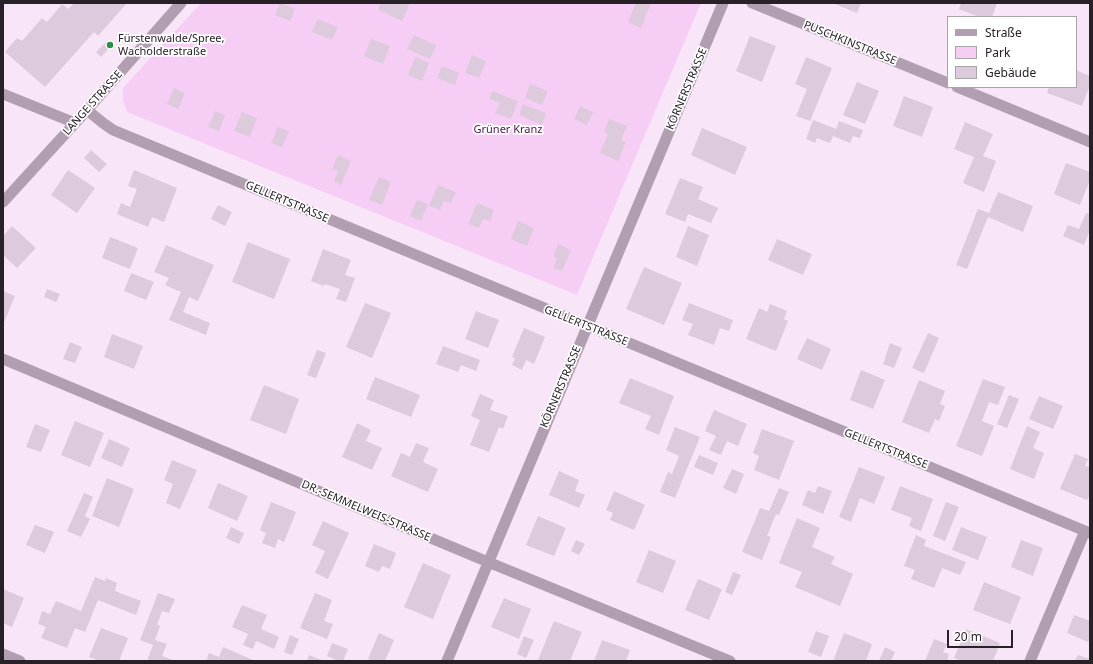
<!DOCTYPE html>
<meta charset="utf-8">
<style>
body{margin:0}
#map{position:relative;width:1093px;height:664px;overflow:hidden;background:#f9e5f8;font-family:"Noto Sans",sans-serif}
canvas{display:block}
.frame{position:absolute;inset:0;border:4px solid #282128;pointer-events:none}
.legend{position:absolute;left:947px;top:16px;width:130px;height:72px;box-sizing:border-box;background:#fff;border:1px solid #a9a6a9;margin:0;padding:5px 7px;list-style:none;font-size:12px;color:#282128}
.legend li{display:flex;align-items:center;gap:8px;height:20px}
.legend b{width:20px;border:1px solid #a9a6a9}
.scale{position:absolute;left:947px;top:630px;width:66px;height:18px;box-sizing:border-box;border:2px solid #282128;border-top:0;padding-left:5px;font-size:12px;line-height:14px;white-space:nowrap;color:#282128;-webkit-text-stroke:3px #fff;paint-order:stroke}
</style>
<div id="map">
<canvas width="1093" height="664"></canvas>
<div class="frame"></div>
<ul class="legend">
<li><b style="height:5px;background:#b29eb1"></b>Straße</li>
<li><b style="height:11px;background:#f6cef5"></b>Park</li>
<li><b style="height:11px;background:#decadd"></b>Gebäude</li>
</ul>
<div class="scale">20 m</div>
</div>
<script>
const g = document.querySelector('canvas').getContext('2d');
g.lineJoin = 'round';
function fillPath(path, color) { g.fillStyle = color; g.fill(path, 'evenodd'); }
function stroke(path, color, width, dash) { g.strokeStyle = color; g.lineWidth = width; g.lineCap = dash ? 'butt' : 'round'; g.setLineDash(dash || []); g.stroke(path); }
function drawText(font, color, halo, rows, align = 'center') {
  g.font = font + ' "Noto Sans",sans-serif'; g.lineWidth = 3.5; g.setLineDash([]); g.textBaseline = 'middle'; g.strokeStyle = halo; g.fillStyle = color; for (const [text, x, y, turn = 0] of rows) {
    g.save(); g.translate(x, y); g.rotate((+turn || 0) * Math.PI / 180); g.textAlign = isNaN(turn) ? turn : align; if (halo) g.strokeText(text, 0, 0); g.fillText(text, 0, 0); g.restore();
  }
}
fillPath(new Path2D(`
 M201,3H701L577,295L127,112L123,100V88Z`), '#f6cef5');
fillPath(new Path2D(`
 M74,3H127L98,36L94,32L45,87L5,52L17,38L22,41L42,18L47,22L62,4L68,9Z
 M280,3L295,9L290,21L275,15Z
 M381,3H410L402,21L378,10Z
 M636,3H651L641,28L628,22Z
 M836,3H861L857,13L835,4Z
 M961,3H997L992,17H979L959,9Z
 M317,19L338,27L332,40L312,32Z
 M414,35L436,45L430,59L407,49Z
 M750,36L776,46L762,82L736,71Z
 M371,39L390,46L383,64L364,56Z
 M106,42L111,46L101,57L96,52Z
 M472,55L486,61L479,78L465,73Z
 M415,57L429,63L422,81L408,75Z
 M806,57L832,68L810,121L796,116L807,89L795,84Z
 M442,66L459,73L455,85L437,78Z
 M1076,70L1090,76V85L1082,106L1047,93L1049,87H1076Z
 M857,82L879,91L865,124L843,115Z
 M530,84L548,91L542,105L525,98Z
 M174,88L185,93L178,109L167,104Z
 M492,91L518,101L511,119L495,113L500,103L489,99Z
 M904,96L933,107L922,137L893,126Z
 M523,104L546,113L542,125L519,115Z
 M580,106L593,112L587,125L574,119Z
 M215,111L225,115L219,131L208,127Z
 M242,112L257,118L250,137L234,131Z
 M609,119L627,126L621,140L626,142L618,161L600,153L608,134L604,132Z
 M813,120L836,129L839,121L863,130L860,138L853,136L850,143L833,136L830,143L817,138L815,143L806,139Z
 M965,122L993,134L983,156L996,161L984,192L963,183L974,157L954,149Z
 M278,127L289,131L282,147L271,143Z
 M702,128L747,147L735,175L691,155Z
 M91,150L107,164L99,172L84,158Z
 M338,155L351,161L341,185L334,181L338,171L332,169Z
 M1066,163L1090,172V180L1080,205L1054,194Z
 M68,170L95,188L77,213L51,195Z
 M134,170L177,188L164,222L152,217L148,227L117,214L121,203L130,207L137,189L128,186Z
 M379,177L391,182L382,205L369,200Z
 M680,178L703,187L698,199L718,208L711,223L688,214L685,222L665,214Z
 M438,185L456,192L451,203L444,201L440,210L429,206Z
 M998,192L1033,206L1023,232L988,217L967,269L956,265L978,209L989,213Z
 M417,200L428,204L421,221L410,216Z
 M477,203L494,210L490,221L483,219L479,228L468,224Z
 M218,205L232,212L225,226L211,219Z
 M1086,213L1090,214V230L1084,245L1063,236L1068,225L1079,229Z
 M518,221L534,228L527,246L511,239Z
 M12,226L36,248L17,268L3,255V236Z
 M688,226L709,235L697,266L676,257Z
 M110,237L138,248L130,269L102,258Z
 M777,239L812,254L803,275L768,260Z
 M248,242L290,259L274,299L232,282Z
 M558,244L571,250L562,271L553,268L557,259L553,257Z
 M166,245L214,265L198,301L189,297L183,312L210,323L206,335L169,320L181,292L165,285L169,278L154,272Z
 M323,249L351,260L345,275L355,278L346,302L336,299L340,289L325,284L324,286L311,281Z
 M644,267L682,283L664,325L626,309Z
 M131,273L154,282L146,300L124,291Z
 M47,289L60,294L56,302L44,297Z
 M3,291L15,296L3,325Z
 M365,303L391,313L372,358L346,347Z
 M689,303L733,320L729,331L720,328L714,345L688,335L693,324L682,320Z
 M770,304L787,311L784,319L788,321L776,351L746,339L759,308L767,312Z
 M476,311L499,320L488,348L465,339Z
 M524,328L545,337L534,364L526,360L522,370L512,365L515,358L512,357Z
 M928,333L939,338L924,373L912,368Z
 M112,334L143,346L134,369L104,357Z
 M807,338L831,349L822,370L797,359Z
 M70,342L82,347L75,363L63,359Z
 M890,343L902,348L894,368L883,364Z
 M443,346L480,360L476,371L461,365L458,372L436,364Z
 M317,350L326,353L316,378L307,375Z
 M861,370L885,380L873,409L850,400Z
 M375,377L420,395L411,417L366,399Z
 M630,378L674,396L659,435L645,429L651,416L619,403Z
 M983,379L1005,387L998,405L989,402L982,421L994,426L982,456L956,446Z
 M919,380L945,391L940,404L945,406L939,421L935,419L929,433L902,422Z
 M264,385L299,399L286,434L250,420Z
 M480,394L494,400L490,410L508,416L503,429L499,427L489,452L470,445L480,420L471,416Z
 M1009,395L1019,399L1007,428L997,424Z
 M1039,396L1063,406L1053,429L1029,419Z
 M714,410L747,424L738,446L727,441L721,455L709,450L716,436L705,431Z
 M75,421L104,433L90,467L61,455Z
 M357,423L371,430L366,441L382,448L372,470L342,457Z
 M35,424L50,430L41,452L26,447Z
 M1027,426L1040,432L1033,448L1044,453L1034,479L1010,469Z
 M675,427L700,437L675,498L660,492L668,472L672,474L679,456L666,450Z
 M762,429L794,441L779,480L754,470L759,456L753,453Z
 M109,439L130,448L122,467L101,458Z
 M416,443L429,448L423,462L438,469L428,492L391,476L401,453L410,457Z
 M1075,454L1088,459L1085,466L1090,467V494L1087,500L1060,489Z
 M699,455L718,463L713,475L694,467Z
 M172,460L197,470L180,509L166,503L173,484L164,480Z
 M859,467L885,477L874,504L860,498L851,522L839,517Z
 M732,469L744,474L736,494L723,488Z
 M559,471L579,480L575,491L585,495L579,508L549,495Z
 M107,478L134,489L119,527L92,516Z
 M218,483L248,496L237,521L208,508Z
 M818,486L832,491L823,514L802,505L808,490L815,493Z
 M900,486L933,499L921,531L909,526L912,518L891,510Z
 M779,488L789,492L779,515L776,514L767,536L771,537L762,560L742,552L760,508L769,511Z
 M614,491L645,505L634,530L610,520L613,513L606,510Z
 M84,493L93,497L85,516L90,519L81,537L67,531Z
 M271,502L296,512L284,542L278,539L275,548L262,543L266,533L260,530Z
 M946,502L959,507L945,541L933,536Z
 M538,516L566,528L554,556L526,545Z
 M797,518L820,528L812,547L835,557L831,564L853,574L840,606L795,587L802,572L779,563Z
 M323,521L349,533L328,579L315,573L325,551L312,545Z
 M35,525L54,532L45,553L26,545Z
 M231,527L244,533L239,544L226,538Z
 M961,527L987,537L978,560L952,550Z
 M916,535L926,540L924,546L966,562L960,575L942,568L934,588L911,579L915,570L904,566Z
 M576,540L585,544L579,555L571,551Z
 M1021,540L1043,548L1033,576L1011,567Z
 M374,544L396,553L390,569L382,566L379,572L365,566Z
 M649,550L676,561L663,593L636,582Z
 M423,563L451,575L433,619L404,607Z
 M733,572L741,575L732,595L725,592Z
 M95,577L105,581L106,578L117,583L115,591L141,601L136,615L98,600L85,632L75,628L67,648L41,638L46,627L38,624L42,611L50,614L56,601L81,611Z
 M698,579L722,589L709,620L685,610Z
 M984,582L1021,597L1010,624L973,610Z
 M3,589L24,598L12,627L3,623Z
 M158,593L175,599L169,613L162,611L157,625L160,626L155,640L167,644L162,656L176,661H147L153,645L140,640Z
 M315,593L332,600L324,621L333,624L327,639L300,628Z
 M504,598L531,609L519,639L491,627Z
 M242,605L267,615L261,629L279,637L274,649L256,641L253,649L243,645L248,634L232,627Z
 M1074,615L1090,621V638L1088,642L1067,633Z
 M554,621L582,632L570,661L538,660Z
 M101,628L128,638L119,661H100L89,657Z
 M966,629L1000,643L993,661H962L954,658Z
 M816,631L829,636L821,657L808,652Z
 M379,633L394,640L385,661H373L368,659Z
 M844,633L872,644L866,661H833Z
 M290,635L299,639L292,655L284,652Z
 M524,636L534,640L526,658L517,654Z
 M934,639L947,644L943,652L949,654L947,661H925Z
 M602,640L630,650L626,661H594Z
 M332,643L348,649L343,661H339L327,656Z
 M223,647L255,661H206L209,653L219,657Z
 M885,647L895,652L891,661H879Z
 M309,655L321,660L320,661H307Z
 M1078,655L1090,659V661H1075Z`), '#decadd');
stroke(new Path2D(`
 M752,3L948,83
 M957,87L1090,142
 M3,94L75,123
 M87,110L103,123L113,130L1090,533
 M3,359L488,562L730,661
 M3,654L20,661
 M447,661L723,3
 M1030,661L1085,531`), '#b29eb1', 11);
stroke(new Path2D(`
 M3,202L87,110L181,3`), '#b29eb1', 11);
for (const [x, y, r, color] of [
 [110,45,4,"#2d8f42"]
]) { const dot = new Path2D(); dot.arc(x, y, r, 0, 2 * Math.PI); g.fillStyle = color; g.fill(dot); stroke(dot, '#fff', 1.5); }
drawText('11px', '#282128', '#fff', [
 ["Fürstenwalde/Spree,",118,39],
 ["Wacholderstraße",118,52]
], 'left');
drawText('11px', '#282128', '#fff', [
 ["PUSCHKINSTRASSE",850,43,22],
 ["KÖRNERSTRASSE",687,89,-67],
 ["LANGE STRASSE",93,103,-48],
 ["GELLERTSTRASSE",287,202,23],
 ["GELLERTSTRASSE",586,326,22],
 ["KÖRNERSTRASSE",561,387,-67],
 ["GELLERTSTRASSE",886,449,22],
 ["DR.-SEMMELWEIS-STRASSE",366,511,23]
]);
drawText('11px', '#49154a', '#fff', [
 ["Grüner Kranz",508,130]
]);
</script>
